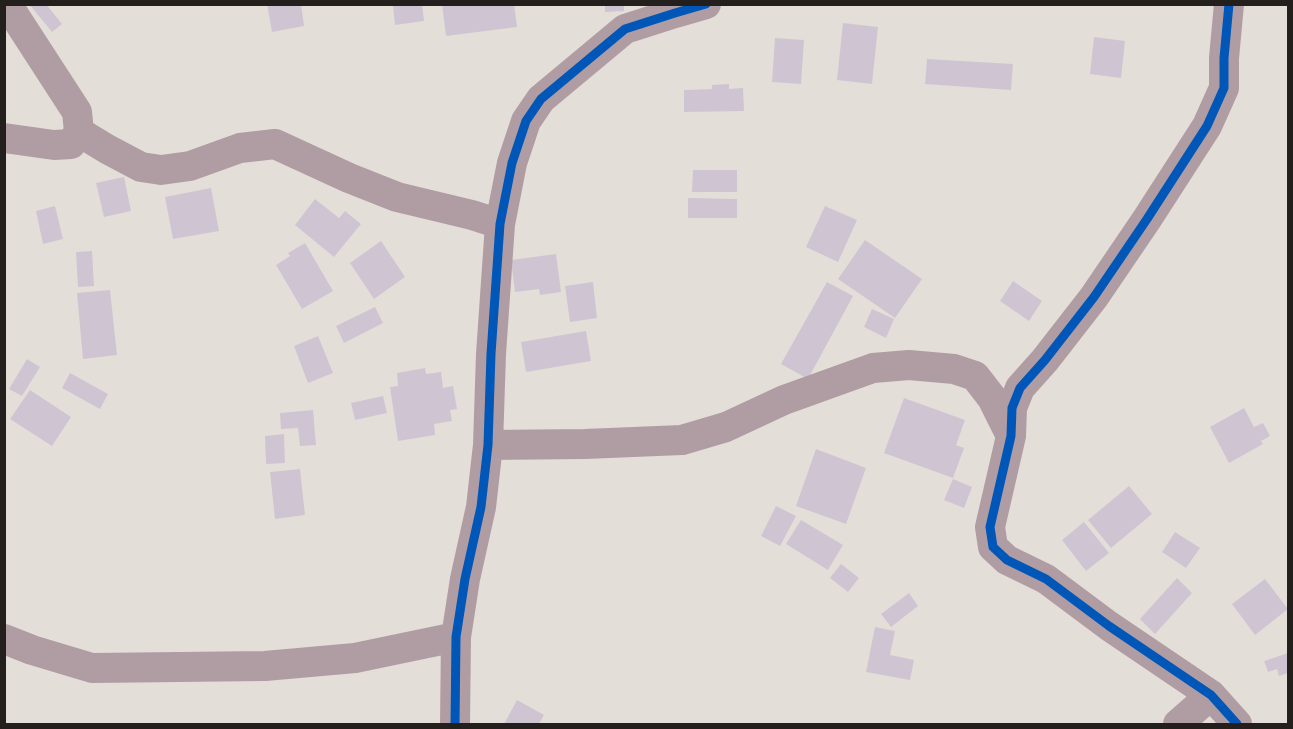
<!DOCTYPE html>
<style>
body{margin:0}
#map{position:relative;width:1293px;height:729px;overflow:hidden;background:#e4ded9;font-family:Rubik,sans-serif}
canvas{display:block}
.frame{position:absolute;inset:0;border:6px solid #231f1c;pointer-events:none}
</style>
<div id="map">
<canvas width="1293" height="729"></canvas>
<div class="frame"></div>
</div>
<script>
const g = document.querySelector('canvas').getContext('2d');
g.lineJoin = 'round';
function fillPath(path, color) { g.fillStyle = color; g.fill(path, 'evenodd'); }
function stroke(path, color, width, dash) { g.strokeStyle = color; g.lineWidth = width; g.lineCap = dash ? 'butt' : 'round'; g.setLineDash(dash || []); g.stroke(path); }
fillPath(new Path2D(`
 M29,4H46L62,24L52,32Z
 M267,4H301L304,26L272,32Z
 M422,4L424,21L395,25L393,5Z
 M442,4H514L517,27L446,36Z
 M605,4H624V11L605,12Z
 M843,23L878,27L872,84L837,80Z
 M1094,37L1125,41L1121,78L1090,74Z
 M775,38L804,40L801,84L772,82Z
 M927,59L1013,64L1011,90L925,84Z
 M729,84V89L743,88L744,111L684,112V90L712,89V85Z
 M693,170H737V192H692Z
 M124,177L131,211L104,217L96,183Z
 M211,188L219,231L173,239L165,197Z
 M688,198L737,199V218H688Z
 M315,199L339,218L345,211L361,224L334,257L295,225Z
 M55,206L63,239L43,244L36,211Z
 M825,206L857,220L838,262L806,247Z
 M865,240L922,279L895,318L838,279Z
 M381,241L405,277L374,299L350,263Z
 M305,243L333,291L302,309L276,265L290,256L288,253Z
 M92,251L94,286L78,287L76,252Z
 M556,254L561,292L540,295L539,289L515,292L511,260Z
 M1013,281L1042,301L1029,321L1000,301Z
 M593,282L597,318L570,322L565,286Z
 M827,282L853,296L808,379L781,364Z
 M110,290L117,355L83,359L77,293Z
 M375,307L383,323L344,343L336,326Z
 M872,309L894,319L886,338L864,327Z
 M586,331L591,361L526,372L521,342Z
 M318,336L333,373L308,383L294,346Z
 M27,359L40,367L22,396L9,389Z
 M425,368L426,374L441,372L443,388L453,386L457,409L450,410L452,421L434,424L435,435L398,441L390,387L398,386L397,373Z
 M70,373L108,394L100,409L62,388Z
 M30,390L71,417L52,446L10,419Z
 M383,396L387,413L355,420L351,403Z
 M904,398L965,420L956,445L964,448L953,478L884,453Z
 M1244,408L1254,427L1263,423L1270,436L1261,441L1263,444L1229,463L1210,427Z
 M313,410L316,445L300,446L298,428L281,429L280,413Z
 M284,434L285,463L266,464L265,436Z
 M816,449L866,468L846,524L796,506Z
 M300,469L305,515L275,519L270,472Z
 M953,479L972,487L964,508L944,500Z
 M1129,486L1152,514L1111,548L1088,520Z
 M776,506L796,516L780,546L761,536Z
 M801,520L843,545L828,570L786,544Z
 M1084,522L1109,553L1086,571L1062,540Z
 M1175,532L1200,548L1186,568L1162,552Z
 M841,564L859,578L848,592L830,578Z
 M1177,578L1192,593L1155,634L1140,619Z
 M1265,579L1288,609L1255,635L1232,604Z
 M909,593L918,606L891,627L881,614Z
 M875,627L895,631L890,655L914,660L910,680L866,672Z
 M1288,653V673L1279,676L1277,669L1268,672L1264,661Z
 M517,700L544,715L539,724H504Z`), '#cfc5d2');
stroke(new Path2D(`
 M1229,4L1224,58V88L1207,126L1147,219L1094,297L1045,360L1020,388L1012,408L1011,436L990,527L993,547L1007,560L1046,579L1109,626L1211,695L1237,724
 M79,132L107,149L141,167L161,170L190,166L240,148L275,144L349,178L397,197L472,215L500,224
 M4,138L54,145L71,144L79,132L77,112L7,4
 M488,445L585,444L682,440L726,427L784,400L873,368L909,365L954,369L975,376L992,398L1011,436
 M4,639L32,650L92,668L265,666L355,658L456,637
 M455,724L456,637L465,579L481,507L488,445L491,354L500,224L512,163L526,121L541,99L625,29L675,13L706,4
 M1178,724L1211,695`), '#b09da4', 30);
stroke(new Path2D(`
 M1229,4L1224,58V88L1207,126L1147,219L1094,297L1045,360L1020,388L1012,408L1011,436L990,527L993,547L1007,560L1046,579L1109,626L1211,695L1237,724
 M455,724L456,637L465,579L481,507L488,445L491,354L500,224L512,163L526,121L541,99L625,29L675,13L706,4`), '#0057b8', 9);
</script>
